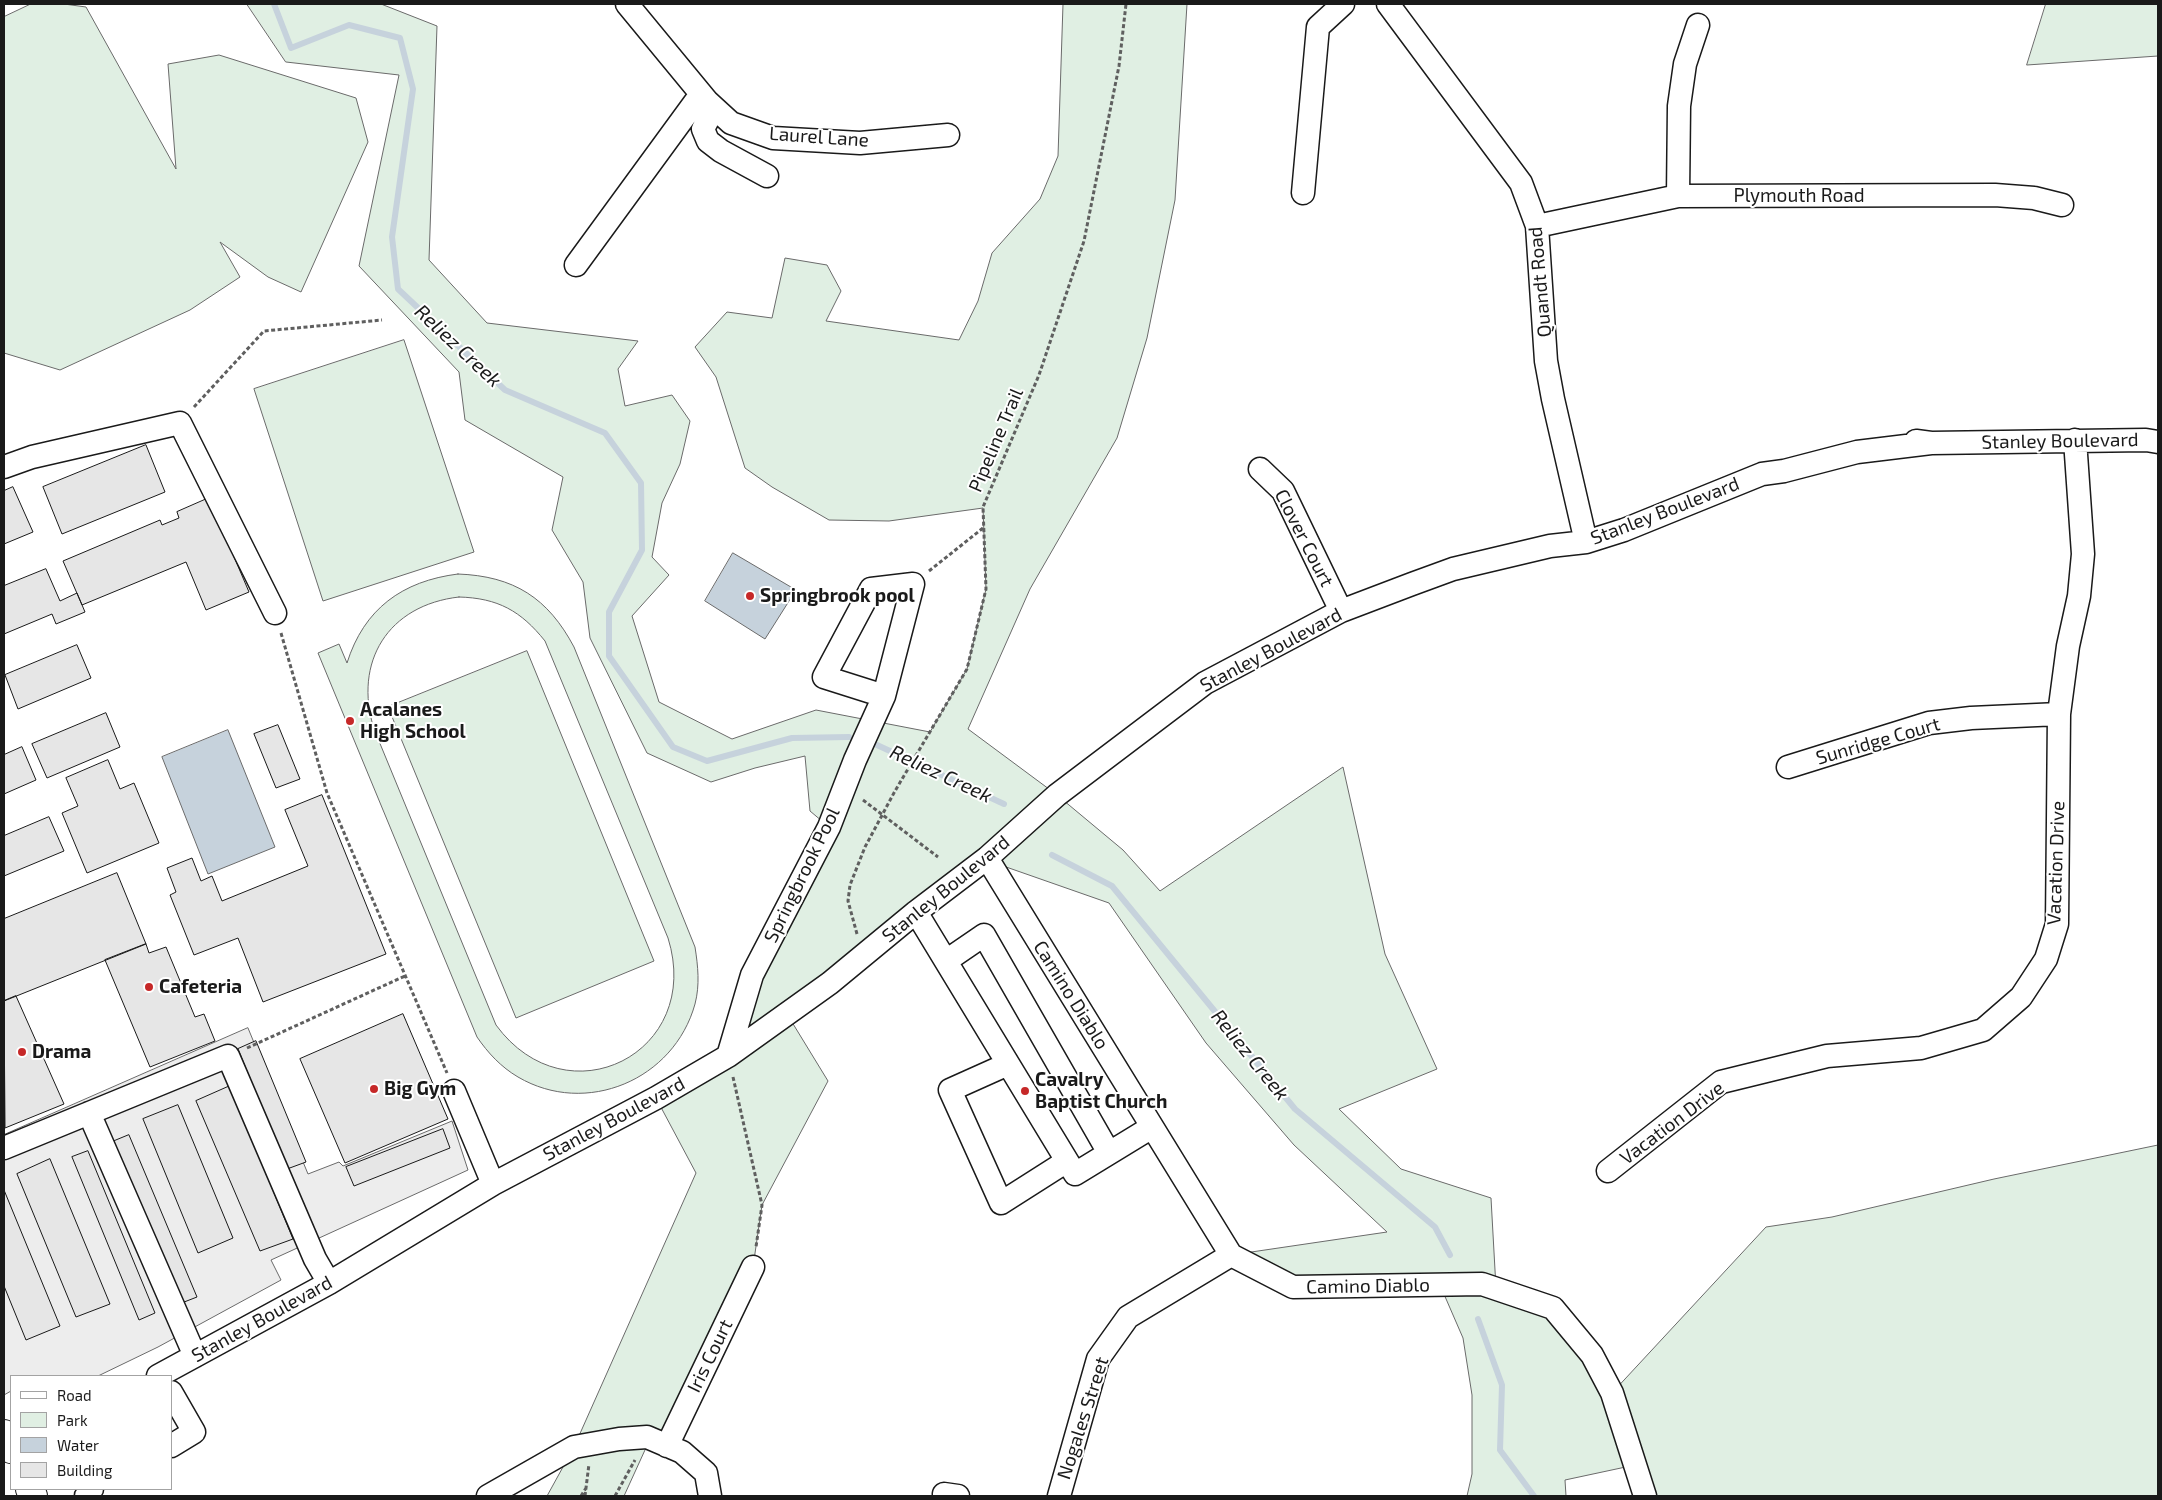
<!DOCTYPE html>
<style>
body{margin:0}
#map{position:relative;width:2162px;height:1500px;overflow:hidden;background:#fff;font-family:"Exo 2",sans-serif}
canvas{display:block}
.frame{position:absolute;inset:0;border:5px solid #1a1a1a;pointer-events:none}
.legend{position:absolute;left:10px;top:1375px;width:162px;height:115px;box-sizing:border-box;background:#fff;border:1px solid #a3a3a3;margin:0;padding:6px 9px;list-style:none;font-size:15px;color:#1a1a1a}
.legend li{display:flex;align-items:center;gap:10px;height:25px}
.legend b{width:25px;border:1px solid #a3a3a3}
</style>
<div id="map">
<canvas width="2162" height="1500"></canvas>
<div class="frame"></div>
<ul class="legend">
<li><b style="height:6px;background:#fff"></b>Road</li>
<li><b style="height:14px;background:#e0efe3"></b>Park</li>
<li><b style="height:14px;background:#c6d2dc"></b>Water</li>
<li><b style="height:14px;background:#e6e6e6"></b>Building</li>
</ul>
</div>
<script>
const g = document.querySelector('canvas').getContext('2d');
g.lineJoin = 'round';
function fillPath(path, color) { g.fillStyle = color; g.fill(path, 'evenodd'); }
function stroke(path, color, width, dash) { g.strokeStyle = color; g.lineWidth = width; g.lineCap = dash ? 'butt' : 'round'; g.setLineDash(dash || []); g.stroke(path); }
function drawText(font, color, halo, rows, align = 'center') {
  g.font = font + ' "Exo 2",sans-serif'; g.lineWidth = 4; g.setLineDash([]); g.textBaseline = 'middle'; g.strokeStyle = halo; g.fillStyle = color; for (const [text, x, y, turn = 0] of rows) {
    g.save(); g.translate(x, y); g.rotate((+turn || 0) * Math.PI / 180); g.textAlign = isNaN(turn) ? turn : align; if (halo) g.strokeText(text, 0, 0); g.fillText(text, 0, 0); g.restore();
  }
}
const green = new Path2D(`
 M31,4H64L86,7L176,169L168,64L219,55L356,98L368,142L301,292L268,277L220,242L240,277L190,310L60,370L4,353V17Z
 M247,4H381L437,26L429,260L487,323L638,341L618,369L625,406L672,395L690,421L680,464L662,503L652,557L669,575L632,616L659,702L732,739L816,710L930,732L967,669L986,589L983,508L889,521L829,520L772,487L745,468L716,377L695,347L727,312L772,318L785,258L827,265L841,291L826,321L959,340L978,301L992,253L1040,199L1058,156L1063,4H1187L1175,200L1147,338L1117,438L1030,589L968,729L1057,795L1123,850L1160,891L1343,767L1385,954L1437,1069L1339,1109L1401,1169L1491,1198L1496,1288L1553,1308L1612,1393L1766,1227L1832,1217L1994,1179L2158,1145V1496H1645L1635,1465L1565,1480L1566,1496H1467L1472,1474V1395L1463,1338L1440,1285L1293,1287L1231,1255L1387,1232L1294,1145L1206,1043L1109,903L989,861L787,1014L828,1081L762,1205L753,1267L667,1446L650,1439L624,1496H547L574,1447L696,1173L656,1098L728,1056L829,827L810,811L805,756L755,768L711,782L647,753L590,638L583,582L552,530L563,477L465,420L459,372L359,266L399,75L286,62Z
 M2046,4H2158V56L2027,65Z
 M404,340L474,552L323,601L254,389Z
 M458,574C514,576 548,598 574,647L695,947C698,966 700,985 695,1004C674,1080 586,1117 518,1077C501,1067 488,1053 477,1037L318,653L339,644L347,663C364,609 402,581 458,574ZM459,597C498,598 521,611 545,641L668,938C704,1053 567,1122 496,1025L374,729C353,662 388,605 459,597Z
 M527,651L654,961L516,1018L388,707Z`);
fillPath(green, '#e0efe3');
stroke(green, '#6a6a6a', 1);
const parking = new Path2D(`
 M248,1028L308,1174L339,1162L343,1166L452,1121L468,1170L271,1260L281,1280L158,1347L98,1376H11V1391L4,1395V1135Z`);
fillPath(parking, '#ededed');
stroke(parking, '#6a6a6a', 1);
const water = new Path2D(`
 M733,553L796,590L765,639L705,601Z
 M228,730L275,847L208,874L162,757Z`);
fillPath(water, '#c6d2dc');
stroke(water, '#6a6a6a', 1);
stroke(new Path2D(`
 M274,4L291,48L349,25L400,38L413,89L392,237L398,289L505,390L605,433L641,483L642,550L609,612V656L673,747L707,761L792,738L849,737
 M877,745L1004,804
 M1052,855L1112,886L1295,1109L1435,1227L1450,1255
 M1478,1319L1502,1385L1500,1450L1534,1496`), '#c6d2dc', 6);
const building = new Path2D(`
 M146,445L165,492L62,534L43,487Z
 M13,487L33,532L4,544V491Z
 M209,498L249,592L206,610L186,562L82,605L63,561L160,520L162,525L179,518L177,512Z
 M46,569L60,601L77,593L85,612L56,624L52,614L4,634V586Z
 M77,645L91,678L18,709L5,675Z
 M106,713L120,747L47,778L32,744Z
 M278,725L300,779L276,788L254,734Z
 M22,747L36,780L4,794V755Z
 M108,760L120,789L134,783L159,843L87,873L62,813L78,806L66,778Z
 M322,795L386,954L263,1002L238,938L194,955L170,895L176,892L167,868L192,858L201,881L212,876L222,901L308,866L285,810Z
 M49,817L64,851L4,876V836Z
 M117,873L146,944L4,1001V919Z
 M146,944L149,953L166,947L195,1017L204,1014L215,1041L150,1067L105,960Z
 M16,996L64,1104L5,1128L4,1001Z
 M403,1014L448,1119L345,1163L300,1059Z
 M256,1041L306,1162L287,1169L238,1049Z
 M230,1086L293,1239L260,1251L196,1101Z
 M178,1105L233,1238L198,1253L143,1119Z
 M443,1129L450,1148L354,1186L346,1167Z
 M129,1135L197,1297L179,1304L112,1142Z
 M88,1151L155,1313L139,1320L72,1157Z
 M50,1159L110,1304L76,1317L17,1174Z
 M4,1190L60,1326L26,1340L4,1286Z`);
fillPath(building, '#e6e6e6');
stroke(building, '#1a1a1a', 1);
const minor = new Path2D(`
 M627,4L707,101L731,123L773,138L860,143L948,135
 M1388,4L1521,183L1537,226L1546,361L1553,399L1586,542
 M714,108L703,129L708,141L721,151L767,176
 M1303,193L1318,27L1343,4
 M1678,196L1679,106L1685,64L1698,25
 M1537,226L1678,196L1995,195L2034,198L2062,205
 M576,265L701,94
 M1916,441L1931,443L2146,440L2158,442
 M4,467L32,457L180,423L275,613
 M1260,469L1283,491L1341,611
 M1788,767L1929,723L1971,718L2059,714
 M987,858L1231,1255L1293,1287L1482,1284L1553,1308L1592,1355L1612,1393L1645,1496
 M916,912L1075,1174L1152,1127
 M946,961L984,935L1109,1153
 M728,1056L752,975L829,827L855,760L884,696L913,584L871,589L824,677L884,696
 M1008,1064L950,1090L1001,1203L1067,1161
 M454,1091L493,1184
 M89,1113L195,1356
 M4,1148L228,1056L315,1259L329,1283
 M1608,1171L1721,1082L1827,1056L1921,1048L1983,1030L2021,997L2046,959L2057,924L2059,714L2068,646L2079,596L2083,554L2075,440
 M158,1376L329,1283L493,1184L656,1098L728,1056L830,983L916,912L987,858L1057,795L1205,683L1341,611L1412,584L1453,569L1550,546L1586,542L1624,530L1762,474L1784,471L1857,452L1931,443
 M171,1392L194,1432L171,1446
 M667,1446L753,1267
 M944,1494L958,1496
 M86,1496L92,1489
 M488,1496L574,1447L619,1439L647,1437L682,1452L706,1473L710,1496
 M1059,1496L1098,1359L1128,1317L1231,1255`);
const major = new Path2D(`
 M4,1434L11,1449
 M30,1489L33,1496`);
stroke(minor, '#1a1a1a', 25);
stroke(major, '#1a1a1a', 30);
stroke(new Path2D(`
 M194,407L264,331L382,320
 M929,571L983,528
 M281,633L327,793L447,1073
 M863,800L938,857
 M857,934L848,901L850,885L865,847L895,791L967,669L986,589L983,507L1039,375L1084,241L1119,66L1126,4
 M247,1048L405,976
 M733,1077L762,1205L756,1247
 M581,1496L586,1488
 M585,1496L589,1464
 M615,1496L635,1460`), '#5f5f5f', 3, [4, 2.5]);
stroke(minor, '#fff', 22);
stroke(major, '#fff', 28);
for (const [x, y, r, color] of [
 [750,596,5,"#c62828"],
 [350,721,5,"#c62828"],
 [149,987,5,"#c62828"],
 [22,1052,5,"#c62828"],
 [374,1089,5,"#c62828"],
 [1025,1091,5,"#c62828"]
]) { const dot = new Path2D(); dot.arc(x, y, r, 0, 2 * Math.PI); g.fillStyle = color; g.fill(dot); stroke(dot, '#fff', 2); }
drawText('19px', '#1a1a1a', '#fff', [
 ["Laurel Lane",819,137,4],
 ["Plymouth Road",1799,196],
 ["Quandt Road",1540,282,-95],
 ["Pipeline Trail",996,440,-67],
 ["Stanley Boulevard",2060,441,-1],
 ["Stanley Boulevard",1665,511,-21],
 ["Clover Court",1304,538,63],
 ["Stanley Boulevard",1271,650,-28],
 ["Sunridge Court",1878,741,-16],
 ["Vacation Drive",2056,863,-88],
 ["Springbrook Pool",802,875,-64],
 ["Stanley Boulevard",946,889,-39],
 ["Camino Diablo",1071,995,58],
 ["Stanley Boulevard",614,1119,-28],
 ["Vacation Drive",1672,1123,-37],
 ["Camino Diablo",1368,1286,-1],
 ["Stanley Boulevard",262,1319,-29],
 ["Iris Court",710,1356,-64],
 ["Nogales Street",1083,1418,-72]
]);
drawText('bold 19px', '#1a1a1a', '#fff', [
 ["Springbrook pool",760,596],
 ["Acalanes",360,710],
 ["High School",360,732],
 ["Cafeteria",159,987],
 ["Drama",32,1052],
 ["Cavalry",1035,1080],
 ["Baptist Church",1035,1102],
 ["Big Gym",384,1089]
], 'left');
drawText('italic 20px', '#1a1a1a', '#fff', [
 ["Reliez Creek",458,346,43],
 ["Reliez Creek",941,774,25],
 ["Reliez Creek",1250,1055,51]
]);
</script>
